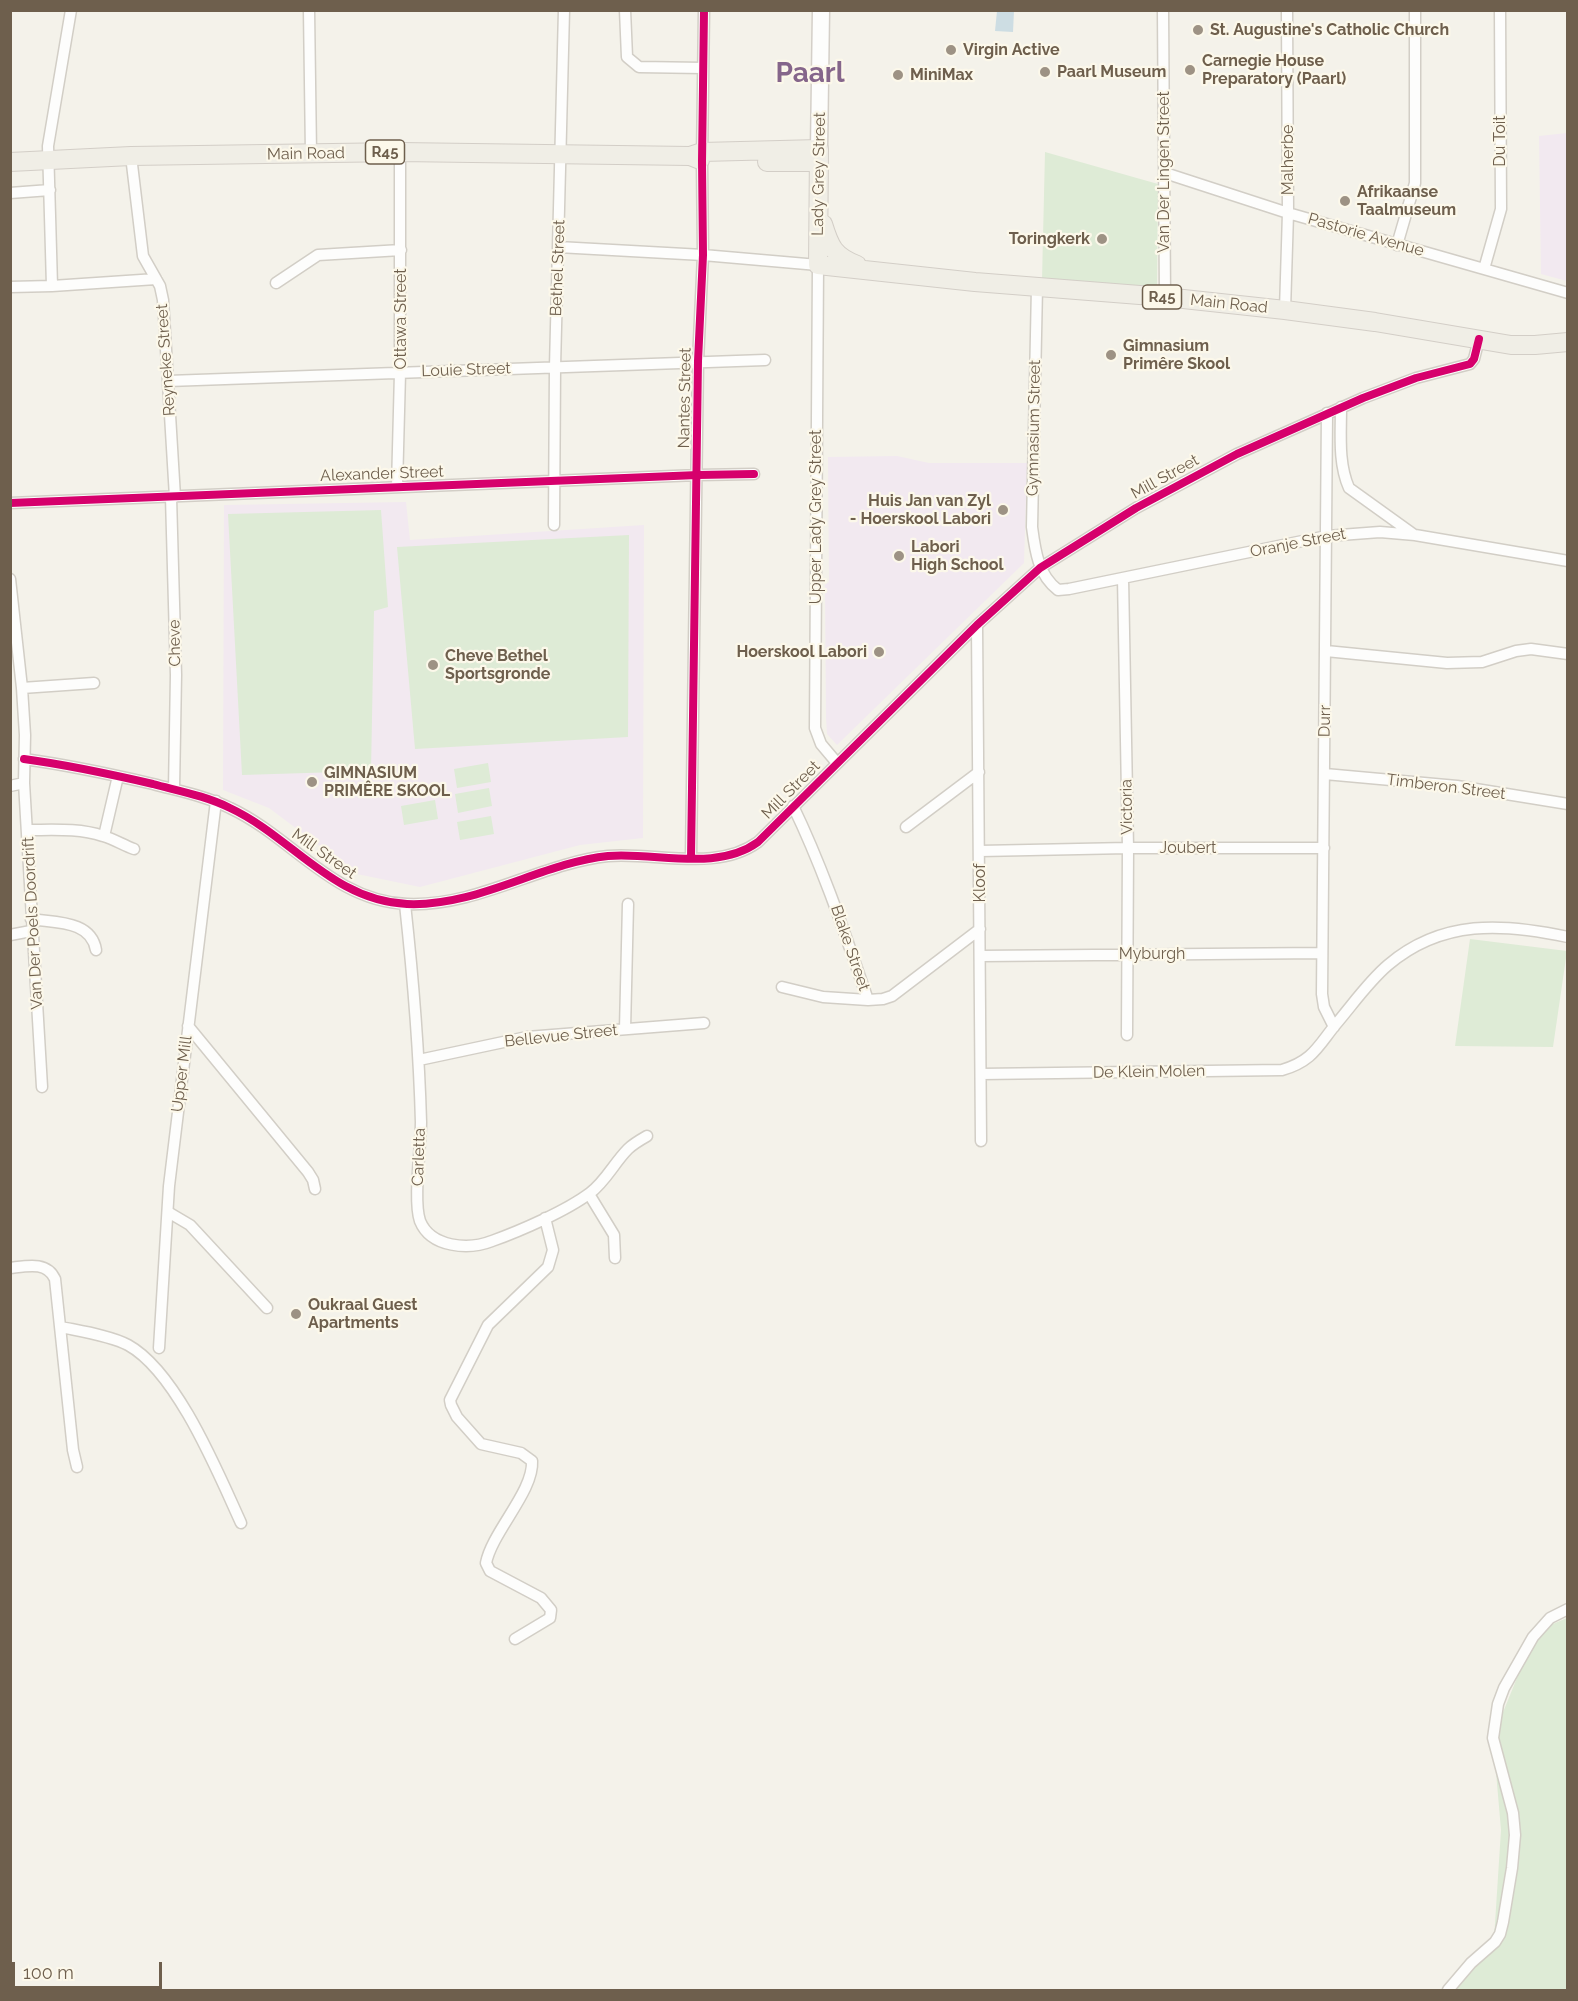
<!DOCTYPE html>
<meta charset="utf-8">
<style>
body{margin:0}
#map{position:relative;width:1578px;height:2001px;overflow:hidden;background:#f4f2ea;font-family:Raleway,sans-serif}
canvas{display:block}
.frame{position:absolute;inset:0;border:12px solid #6e5f4d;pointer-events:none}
.scale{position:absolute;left:12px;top:1962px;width:150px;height:27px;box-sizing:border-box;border:3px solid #6e5f4d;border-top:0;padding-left:8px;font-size:18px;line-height:21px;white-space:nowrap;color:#6e5f4d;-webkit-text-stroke:4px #fcf8ea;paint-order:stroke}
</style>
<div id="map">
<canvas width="1578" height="2001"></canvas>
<div class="frame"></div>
<div class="scale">100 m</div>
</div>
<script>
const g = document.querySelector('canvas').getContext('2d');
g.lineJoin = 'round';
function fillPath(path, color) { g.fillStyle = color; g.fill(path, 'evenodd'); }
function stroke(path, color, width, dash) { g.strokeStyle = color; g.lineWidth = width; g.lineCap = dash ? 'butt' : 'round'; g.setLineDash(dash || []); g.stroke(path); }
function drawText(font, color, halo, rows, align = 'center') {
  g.font = font + ' Raleway,sans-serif'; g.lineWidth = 4.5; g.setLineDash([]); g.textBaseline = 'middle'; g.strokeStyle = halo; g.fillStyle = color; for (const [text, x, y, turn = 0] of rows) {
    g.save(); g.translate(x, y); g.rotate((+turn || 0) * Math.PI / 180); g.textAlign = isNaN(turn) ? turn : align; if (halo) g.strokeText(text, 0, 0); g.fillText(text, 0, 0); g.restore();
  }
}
fillPath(new Path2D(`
 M1567,133H1568L1567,281L1541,274L1539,136Z
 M897,456L929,463H1027L1024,563L837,745L827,734L826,718L825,585L829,582L828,457Z
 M406,502L410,540L644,525L643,838L580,845L420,887L357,874L269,808L223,790L224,505Z`), '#f2e9f0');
fillPath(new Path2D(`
 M1045,152L1158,184L1157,290L1042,280Z
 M381,510L388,607L374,611L371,771L242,775L228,514Z
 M629,535L628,737L415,749L397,547Z
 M488,763L491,782L457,788L454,769Z
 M489,788L492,806L458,813L455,794Z
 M435,800L438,819L404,825L401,806Z
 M491,816L494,834L460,840L457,822Z
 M1470,939L1567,951L1553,1047L1455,1046Z
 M1567,1618V1990H1448L1494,1939L1501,1830L1493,1737L1536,1631Z`), '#deebd6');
fillPath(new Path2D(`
 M997,11H1014L1013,32L995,31Z`), '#cddde3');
const street = new Path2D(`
 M309,10L311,154
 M625,10L627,57L639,67L703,68
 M1163,10L1165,297
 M131,156L143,256L160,286L163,300L175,497
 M1165,173L1288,213L1568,293
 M10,193L50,190
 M1397,245L1415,183V10
 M558,247L703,255L818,265L815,728L821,744L837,763
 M1484,269L1501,209L1500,10
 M276,283L318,255L401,250
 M52,286L156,279
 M10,287L52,286L48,146L71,10
 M1037,287L1032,527C1035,550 1038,575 1058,590L1069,589L1327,536L1380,532L1415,535L1568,561
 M1285,310L1288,213L1287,10
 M168,381L765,360
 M1341,407C1341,434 1338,463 1349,488L1413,534
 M1327,413L1322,994L1324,1007L1334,1027
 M397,487L400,373V152
 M171,497L176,675L174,789
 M10,503L698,475L754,474
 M554,525L555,367L564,10
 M1123,578L1128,848L1127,1035
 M10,579L22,688L25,735L24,783L42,1087
 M977,625L981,1141
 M1326,651L1447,663L1482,662L1516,651L1531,649L1568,654
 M22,688L94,683
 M24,759C68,765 110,774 153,784C179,791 206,796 230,808C292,837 333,901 407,904C478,907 541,863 608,856C657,852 717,872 758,842L977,625L1040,568L1136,508L1237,454L1363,398L1416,378L1470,364L1474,359L1479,339
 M1325,774L1457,786L1568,804
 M10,786L24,783
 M793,806C823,868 845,934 868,1000L883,999L892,996L980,929
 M906,827L979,772
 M28,830C53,830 79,828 103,836C114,839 123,845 134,849
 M104,836L118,776
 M980,851L1128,848H1324
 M691,858L698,361L703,255L702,161L704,10
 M405,904C413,977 419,1049 421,1122C421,1146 413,1201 420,1221C431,1248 469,1250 492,1241C520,1231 566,1211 590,1193C606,1181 614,1163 628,1149C633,1144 640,1140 647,1136
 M31,919C55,923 91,920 96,950
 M10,935L31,931
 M981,956L1322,953
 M782,987L823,997L868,1000
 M188,1026L308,1172L313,1180L315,1189
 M625,1029L628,904
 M419,1060L527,1037L704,1023
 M981,1074L1282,1070C1313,1061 1318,1046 1336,1024C1353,1004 1369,981 1388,965C1442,919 1503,923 1568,937
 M589,1194L614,1235L615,1258
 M168,1212L190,1225L267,1308
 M10,1268C27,1266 47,1261 55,1279L73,1450L77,1467
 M61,1327C80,1331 112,1336 128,1345C177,1372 218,1473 241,1523
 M159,1348L169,1186L216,801
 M515,1639L550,1618L551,1610L541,1598L490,1571L486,1563C492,1532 534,1491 532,1461L521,1453L481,1444L457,1417L451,1405L450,1400L488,1325L548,1267L553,1250L545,1218
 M1448,1990L1471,1963L1495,1942L1500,1934L1503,1922L1512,1868L1515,1835L1513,1813L1493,1738L1498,1704L1504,1688L1533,1637L1550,1618L1568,1609`);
const secondary = new Path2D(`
 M819,149L821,10`);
const primary = new Path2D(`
 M690,156L702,152L819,149L818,265L975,282L1165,297L1285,310L1375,322L1511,345H1535L1568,342
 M10,162L131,156L400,152L690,156L700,160
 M767,162H819
 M823,224C830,247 834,256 857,265`);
stroke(street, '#d2cec6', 13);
stroke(secondary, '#d4cfc8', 19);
stroke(primary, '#d3cec7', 20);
stroke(street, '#fdfdfc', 10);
stroke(secondary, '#fdfdfc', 16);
stroke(primary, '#f0eee6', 18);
stroke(new Path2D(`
 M10,503L698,475L754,474
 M24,759C68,765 110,774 153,784C179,791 206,796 230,808C292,837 333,901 407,904C478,907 541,863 608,856C657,852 717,872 758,842L977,625L1040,568L1136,508L1237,454L1363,398L1416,378L1470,364L1474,359L1479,339
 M691,858L698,361L703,255L702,161L704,10`), '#d6006c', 8);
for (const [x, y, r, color] of [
 [1198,30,6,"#9d9284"],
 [951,50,6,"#9d9284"],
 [1190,70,6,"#9d9284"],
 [1045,72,6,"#9d9284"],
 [898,75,6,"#9d9284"],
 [1345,201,6,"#9d9284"],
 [1102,239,6,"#9d9284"],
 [1111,355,6,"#9d9284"],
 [1003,510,6,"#9d9284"],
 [899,556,6,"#9d9284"],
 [879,652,6,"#9d9284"],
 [433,665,6,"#9d9284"],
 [312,782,6,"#9d9284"],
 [296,1314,6,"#9d9284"]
]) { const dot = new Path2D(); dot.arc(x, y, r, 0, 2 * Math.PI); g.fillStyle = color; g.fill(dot); stroke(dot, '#fcf8ea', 2); }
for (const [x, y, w] of [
 [385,152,39],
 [1162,297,39]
]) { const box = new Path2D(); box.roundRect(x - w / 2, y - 12, w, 24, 4.5); g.fillStyle = '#fcf8ea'; g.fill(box); stroke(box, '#6e5f4d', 1.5); }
drawText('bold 15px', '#6e5f4d', null, [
 ["R45",385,152],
 ["R45",1162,297]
]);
drawText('bold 16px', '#6e5f4d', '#fcf8ea', [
 ["St. Augustine's Catholic Church",1210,30],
 ["Virgin Active",963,50],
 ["Carnegie House",1202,61],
 ["Preparatory (Paarl)",1202,79],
 ["Paarl Museum",1057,72],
 ["MiniMax",910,75],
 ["Afrikaanse",1357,192],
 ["Taalmuseum",1357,210],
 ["Toringkerk",1090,239,"right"],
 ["Gimnasium",1123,346],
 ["Primêre Skool",1123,364],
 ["Huis Jan van Zyl",991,501,"right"],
 ["- Hoerskool Labori",991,519,"right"],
 ["Labori",911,547],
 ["High School",911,565],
 ["Hoerskool Labori",867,652,"right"],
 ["Cheve Bethel",445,656],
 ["Sportsgronde",445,674],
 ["GIMNASIUM",324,773],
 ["PRIMÊRE SKOOL",324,791],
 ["Oukraal Guest",308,1305],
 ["Apartments",308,1323]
], 'left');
drawText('16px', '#6e5f4d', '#fcf8ea', [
 ["Du Toit",1500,141,-90],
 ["Main Road",306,154,-1],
 ["Malherbe",1288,160,-90],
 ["Van Der Lingen Street",1164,172,-90],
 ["Lady Grey Street",819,174,-89],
 ["Pastorie Avenue",1366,235,16],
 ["Bethel Street",558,268,-88],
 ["Main Road",1229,304,6],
 ["Ottawa Street",401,319,-90],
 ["Reyneke Street",166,360,-94],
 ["Louie Street",466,370,-2],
 ["Nantes Street",685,398,-89],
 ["Gymnasium Street",1034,428,-89],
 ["Alexander Street",382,474,-2],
 ["Mill Street",1165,477,-29],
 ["Upper Lady Grey Street",816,517,-90],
 ["Oranje Street",1298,543,-11],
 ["Cheve",175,643,-91],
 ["Durr",1325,721,-89],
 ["Timberon Street",1446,787,7],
 ["Mill Street",791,790,-45],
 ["Victoria",1127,807,-91],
 ["Joubert",1188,848],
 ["Mill Street",324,854,35],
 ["Kloof",980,883,-90],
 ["Van Der Poels Doordrift",33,923,-93],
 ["Blake Street",850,948,71],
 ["Myburgh",1152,954],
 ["Bellevue Street",561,1036,-6],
 ["De Klein Molen",1149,1072,-1],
 ["Upper Mill",182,1074,-83],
 ["Carletta",419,1157,-88]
]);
drawText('bold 28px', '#85668b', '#fcf8ea', [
 ["Paarl",810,74]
]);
</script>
